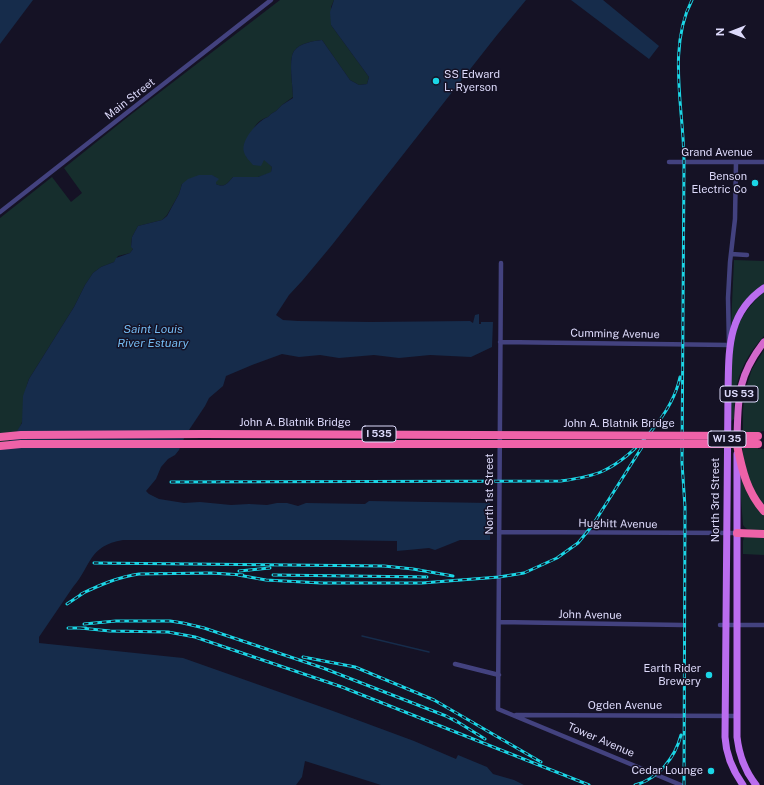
<!DOCTYPE html>
<style>
body{margin:0}
#map{position:relative;width:764px;height:785px;overflow:hidden;background:#151225;font-family:"Public Sans",sans-serif}
canvas{display:block}
.north{position:absolute;left:712px;top:12px;width:40px;height:40px;-webkit-text-stroke:3px #151225;paint-order:stroke;rotate:270deg;font-size:11px;font-weight:700;line-height:16px;text-align:center;color:#dddafb}
.north::after{content:'';display:block;margin:auto;width:14px;height:18px;background:#dddafb;clip-path:polygon(50% 0,100% 100%,50% 72%,0 100%)}
</style>
<div id="map">
<canvas width="764" height="785"></canvas>
<div class="north">N</div>
</div>
<script>
const g = document.querySelector('canvas').getContext('2d');
g.lineJoin = 'round';
function fillPath(path, color) { g.fillStyle = color; g.fill(path, 'evenodd'); }
function stroke(path, color, width, dash) { g.strokeStyle = color; g.lineWidth = width; g.lineCap = dash ? 'butt' : 'round'; g.setLineDash(dash || []); g.stroke(path); }
function drawText(font, color, halo, rows, align = 'center') {
  g.font = font + ' "Public Sans",sans-serif'; g.lineWidth = 3; g.setLineDash([]); g.textBaseline = 'middle'; g.strokeStyle = halo; g.fillStyle = color; for (const [text, x, y, turn = 0] of rows) {
    g.save(); g.translate(x, y); g.rotate((+turn || 0) * Math.PI / 180); g.textAlign = isNaN(turn) ? turn : align; if (halo) g.strokeText(text, 0, 0); g.fillText(text, 0, 0); g.restore();
  }
}
fillPath(new Path2D(`
 M280,0H334L331,7V25L369,77L367,84L359,85L350,80L322,40C313,41 300,43 294,51C288,60 293,86 293,97L282,105L276,111L271,114L268,117C251,122 249,140 246,155V157L264,159L272,167L271,173L258,177H233C227,184 224,188 216,184L215,177C206,171 192,180 182,184L179,194L167,215L162,220L138,226L132,237L131,246L133,249L130,253L118,256L114,262L101,267L93,273L85,285L74,307L29,379C23,393 26,408 22,422C19,432 8,442 0,448V218L52,177L71,202L82,193L64,168L129,116Z
 M734,260L764,261V284C749,295 738,307 731,325Z
 M764,292V336C749,352 738,372 735,394C734,402 735,411 734,419L731,421C731,395 728,349 738,326C744,312 753,302 764,292Z
 M764,350V431L759,432L758,449H764V507L752,490L743,457V410L745,391L752,369Z
 M741,474L764,515V531C756,531 747,532 743,525L740,486Z
 M764,536V555L743,554V541L744,537Z`), '#162e2d');
fillPath(new Path2D(`
 M0,0H33L0,44Z
 M334,0H526L497,35L332,245L302,281L289,295L276,315L283,320L298,321L371,322L470,321L473,323L475,315L479,314V324H481V322H493L492,347L471,357L430,355L399,358L374,355L339,358L320,355L299,357L282,354L252,365L226,376L223,386L209,398L205,406L185,436L179,450L175,455L168,459L161,467L156,479L146,491L149,494L159,499L184,503L200,502L231,505L249,504L267,505L277,503H287L298,506L306,503L365,504L369,501L490,503V540H460L435,550L429,548L397,551V541L334,540H123C88,546 92,565 73,587L39,637V643L183,658L333,711L414,741L456,759L458,755L487,767L493,774L514,780L524,785H381L305,761L302,777L296,785H0V448L12,439L22,423L23,396L29,379L74,307L85,285L93,273L101,267L114,262L116,258L130,253L133,249L131,247L132,237L138,226L162,220L167,216L179,194L182,184L188,179L199,175H212L219,179L216,182V184C224,188 227,184 233,177H258L271,172L272,167L264,160L261,166L253,165C250,161 245,157 244,152C240,140 259,120 268,117L271,114L276,111L282,105L293,98C293,86 288,60 294,51C300,43 313,41 322,40L350,80L359,85L367,84L369,77L331,25L330,12Z
 M571,0H603L659,46L649,59Z`), '#162c4b');
stroke(new Path2D(`
 M362,636L429,652`), '#162c4b', 1.5);
stroke(new Path2D(`
 M669,162H764
 M0,212L271,0
 M731,254L747,255
 M501,263L498,709L681,785
 M500,342L729,345L728,298L730,262L735,219L736,162
 M499,532L737,533
 M499,622L682,625
 M720,625H764
 M455,664L499,675
 M516,715L737,716`), '#43427f', 4.5);
stroke(new Path2D(`
 M737,454V737C739,755 745,771 756,785
 M743,785C733,771 726,755 725,737L728,392C729,352 726,314 764,288`), '#bb6def', 7);
stroke(new Path2D(`
 M737,440C738,398 737,377 764,342`), '#d468cc', 7);
stroke(new Path2D(`
 M737,445C742,470 747,492 764,511
 M737,533L764,534`), '#ee62a8', 8);
const rail = new Path2D(`
 M171,482L561,481C575,479 590,477 603,471C635,456 673,412 680,377
 M94,563L384,566L413,569L453,576
 M239,571L270,568
 M238,575L266,580L321,583H422L499,577L524,573L557,558L578,543L592,526L644,444
 M273,575L427,577
 M81,594C100,585 118,577 139,574L211,573L243,575
 M67,604L85,592
 M84,624L116,621H170L183,623L204,628L323,668L446,716L457,722
 M68,628H86
 M80,628L110,631L168,632L195,637L342,687L589,785
 M303,657L355,667L434,700L541,762
 M453,719L485,739
 M635,785C658,779 675,758 681,735
 M684,785L685,507L682,463C682,362 684,262 684,162C684,110 667,48 692,0`);
stroke(rail, '#1bd6e6', 3);
stroke(rail, '#151225', 1.5, [4.5]);
stroke(new Path2D(`
 M0,437L21,435L203,434L758,436
 M0,446L21,444H758`), '#ee62a8', 8);
for (const [x, y, r, color] of [
 [436,81,4,"#1bd6e6"],
 [755,183,4,"#1bd6e6"],
 [709,675,4,"#1bd6e6"],
 [711,771,4,"#1bd6e6"]
]) { const dot = new Path2D(); dot.arc(x, y, r, 0, 2 * Math.PI); g.fillStyle = color; g.fill(dot); stroke(dot, '#151225', 1.5); }
for (const [x, y, w] of [
 [739,394,38],
 [379,434,34],
 [727,439,38]
]) { const box = new Path2D(); box.roundRect(x - w / 2, y - 8, w, 16, 3); g.fillStyle = '#151225'; g.fill(box); stroke(box, '#dddafb', 1); }
drawText('bold 10px', '#dddafb', null, [
 ["US 53",739,394],
 ["I 535",379,434],
 ["WI 35",727,439]
]);
drawText('11px', '#dddafb', '#151225', [
 ["SS Edward",444,75,"left"],
 ["L. Ryerson",444,88,"left"],
 ["Benson",747,177],
 ["Electric Co",747,190],
 ["Earth Rider",701,669],
 ["Brewery",701,682],
 ["Cedar Lounge",703,771]
], 'right');
drawText('11px', '#dddafb', '#151225', [
 ["Main Street",130,99,-38],
 ["Grand Avenue",717,153],
 ["Cumming Avenue",615,334,1],
 ["John A. Blatnik Bridge",295,423],
 ["John A. Blatnik Bridge",619,424],
 ["North 1st Street",490,494,-90],
 ["North 3rd Street",716,500,-90],
 ["Hughitt Avenue",618,524,1],
 ["John Avenue",590,615,1],
 ["Ogden Avenue",625,706],
 ["Tower Avenue",601,740,23]
]);
drawText('italic 12px', '#73b9f0', '#151225', [
 ["Saint Louis",153,329],
 ["River Estuary",153,343]
]);
</script>
